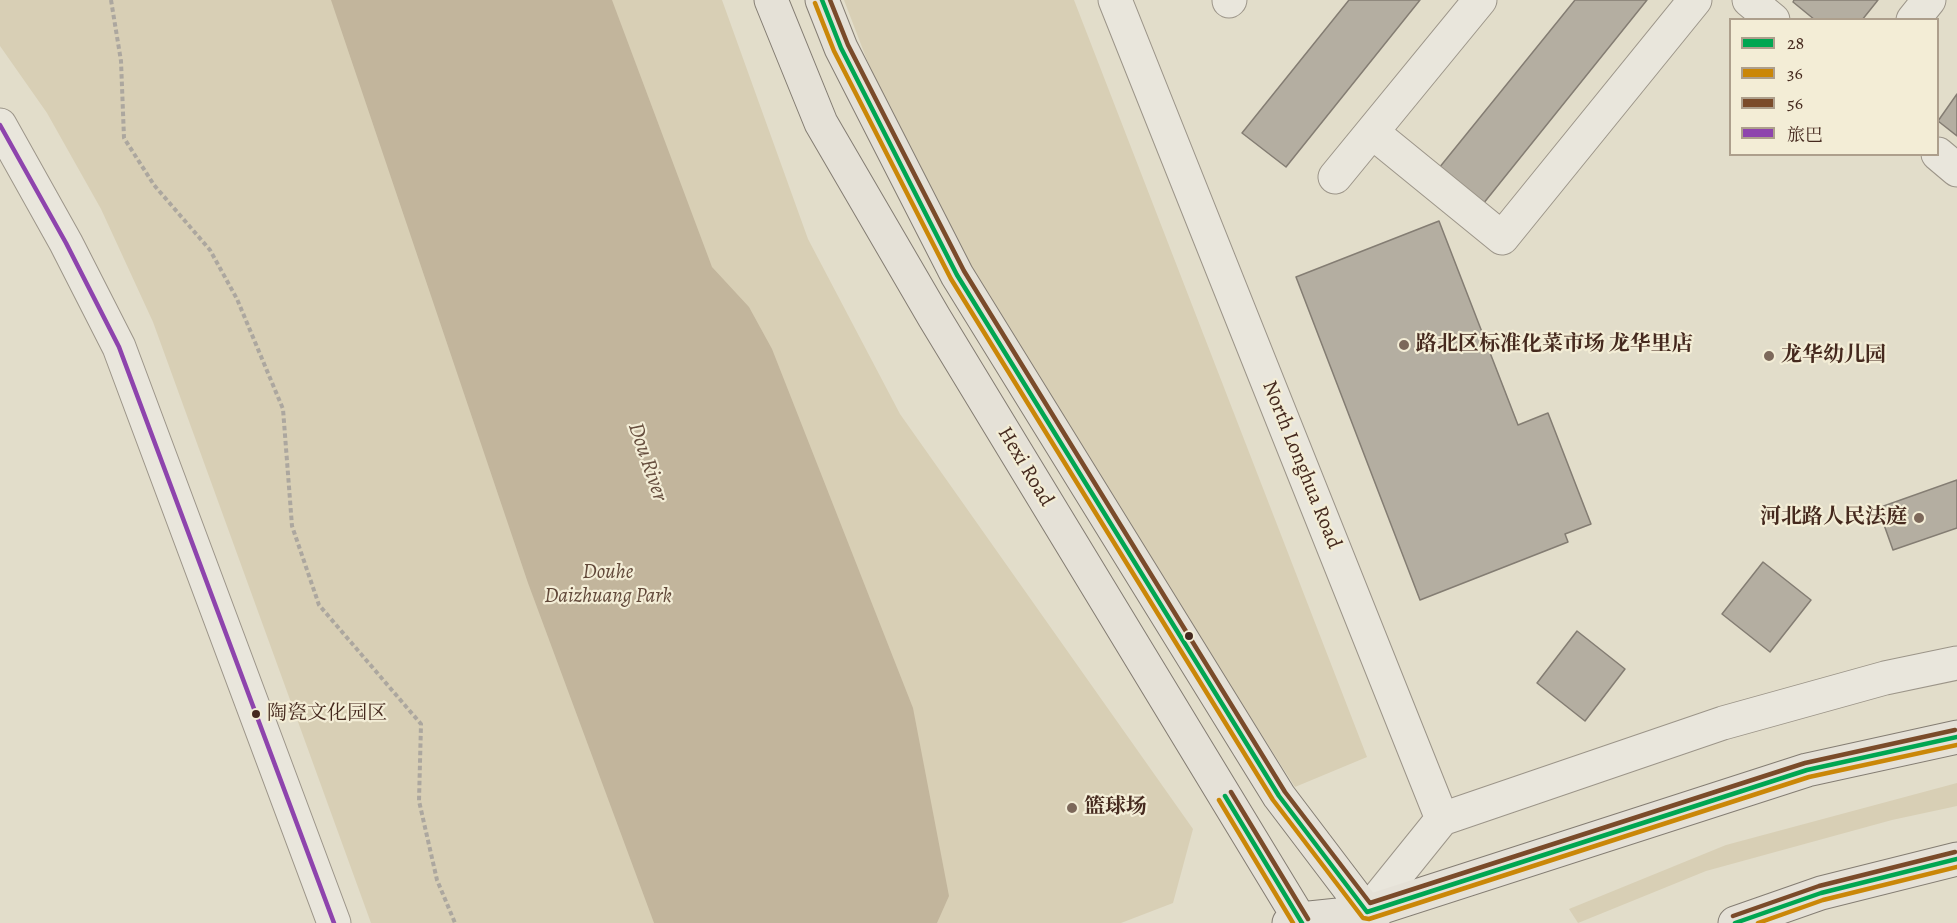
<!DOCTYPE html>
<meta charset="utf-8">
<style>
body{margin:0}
#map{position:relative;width:1957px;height:923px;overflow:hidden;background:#e2ddca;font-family:Alegreya,"Noto Serif SC",serif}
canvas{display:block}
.legend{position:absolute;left:1729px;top:18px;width:210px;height:138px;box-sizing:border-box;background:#f3edd6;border:2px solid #ad9f8c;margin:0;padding:8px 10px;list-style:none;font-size:18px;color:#45291e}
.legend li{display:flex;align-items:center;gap:12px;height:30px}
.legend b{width:30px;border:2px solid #ad9f8c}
</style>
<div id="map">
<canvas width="1957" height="923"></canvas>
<ul class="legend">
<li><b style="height:8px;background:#00a651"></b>28</li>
<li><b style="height:8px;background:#ca8708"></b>36</li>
<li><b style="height:8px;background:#7a4b2a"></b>56</li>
<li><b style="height:8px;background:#8e44ad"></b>旅巴</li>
</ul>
</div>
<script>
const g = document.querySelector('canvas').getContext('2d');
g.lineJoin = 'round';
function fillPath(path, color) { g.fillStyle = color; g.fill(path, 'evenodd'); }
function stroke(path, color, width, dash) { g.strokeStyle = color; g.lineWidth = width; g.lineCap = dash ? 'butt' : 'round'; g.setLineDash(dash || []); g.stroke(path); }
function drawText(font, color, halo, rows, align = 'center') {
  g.font = font + ' Alegreya,"Noto Serif SC",serif'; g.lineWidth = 4.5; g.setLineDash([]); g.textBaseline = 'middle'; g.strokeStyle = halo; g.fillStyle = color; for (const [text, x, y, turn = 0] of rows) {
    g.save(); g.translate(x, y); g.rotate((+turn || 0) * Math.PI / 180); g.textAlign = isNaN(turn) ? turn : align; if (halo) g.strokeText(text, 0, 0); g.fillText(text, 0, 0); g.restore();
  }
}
fillPath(new Path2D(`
 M0,0H722L808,239L900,414L1193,829L1173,903L1121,923H371L153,322L101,209L47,113L0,46Z
 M844,0H1074L1367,757L1295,787L984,300L878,89Z
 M1957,783V806L1892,820L1706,871L1578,923L1569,909L1726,845Z`), '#d8cfb5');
fillPath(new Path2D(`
 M331,0H612L712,267L749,307L772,349L913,708L949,896L937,923H654L528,583Z`), '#c2b59c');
const building = new Path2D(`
 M1349,0H1420L1286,167L1242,133Z
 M1575,0H1647L1483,204L1439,168Z
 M1794,0H1878L1862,20H1815L1793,2Z
 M1957,94V136L1938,121Z
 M1439,221L1518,425L1548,413L1591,524L1565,534L1568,542L1420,600L1296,277Z
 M1957,480V528L1893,550L1878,508Z
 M1763,562L1811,600L1770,652L1722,614Z
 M1577,631L1625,669L1585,721L1537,683Z`);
fillPath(building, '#b4aea1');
stroke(building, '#847d73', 1.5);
const minor = new Path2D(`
 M1115,0L1442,819L1367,912
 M1749,0L1773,20
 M1229,1L1230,0
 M1913,20L1929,0
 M0,125L66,243L119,347L334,923
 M1372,132L1502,238L1695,0
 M1938,154L1957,170
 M1335,177L1480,0
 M1442,819L1723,723L1885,678L1957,663`);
const major = new Path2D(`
 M771,0L821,123L934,317L1302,923
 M822,0L841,48L957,275L1279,796L1367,912L1373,923
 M1289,923L1300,919L1367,912L1807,770L1957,737
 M1735,923L1821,893L1957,859`);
stroke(minor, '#9c9589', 35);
stroke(major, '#847d73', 35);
stroke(new Path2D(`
 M111,0L121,61L124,138L154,185L210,250L237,299L283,409L292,526L319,605L421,724L419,801L437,880L455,923`), '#aca79f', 4, [4.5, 3]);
stroke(minor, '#e9e6dc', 33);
stroke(major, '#e5e1d7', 33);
stroke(new Path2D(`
 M822,0L841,48L957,275L1279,796L1367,912L1807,770L1957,737
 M1225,796L1302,923
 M1735,923L1821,893L1957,859`), '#00a651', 4.5);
stroke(new Path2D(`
 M815,3L834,51L951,279L1273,800L1363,918L1369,919L1809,777L1957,745
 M1219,800L1293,923
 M1758,923L1823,900L1957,867`), '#ca8708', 4.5);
stroke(new Path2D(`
 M830,0L848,45L964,271L1285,792L1370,903L1805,763L1955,730
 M1231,792L1308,919
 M1733,916L1819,886L1955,852`), '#7a4b2a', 4.5);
stroke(new Path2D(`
 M0,125L66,243L119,347L334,923`), '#8e44ad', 4.5);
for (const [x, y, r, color] of [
 [1404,345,6,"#7c685a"],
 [1769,356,6,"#7c685a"],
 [1919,518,6,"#7c685a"],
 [1189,636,5,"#45291e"],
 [256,714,5,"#45291e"],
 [1072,808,6,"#7c685a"]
]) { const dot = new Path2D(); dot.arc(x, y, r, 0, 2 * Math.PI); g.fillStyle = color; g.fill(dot); stroke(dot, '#f3edd6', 2); }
drawText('20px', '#45291e', '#f3edd6', [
 ["陶瓷文化园区",267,714]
], 'left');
drawText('bold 21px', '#45291e', '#f3edd6', [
 ["路北区标准化菜市场 龙华里店",1416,345],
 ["龙华幼儿园",1781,356],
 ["河北路人民法庭",1907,518,"right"],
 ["篮球场",1084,808]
], 'left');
drawText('21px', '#45291e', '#f3edd6', [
 ["North Longhua Road",1301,465,68],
 ["Hexi Road",1025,467,59]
]);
drawText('italic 21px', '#614839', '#f3edd6', [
 ["Douhe",608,573],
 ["Daizhuang Park",608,597]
]);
drawText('italic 22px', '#664e3e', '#f3edd6', [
 ["Dou River",647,462,71]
]);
</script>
